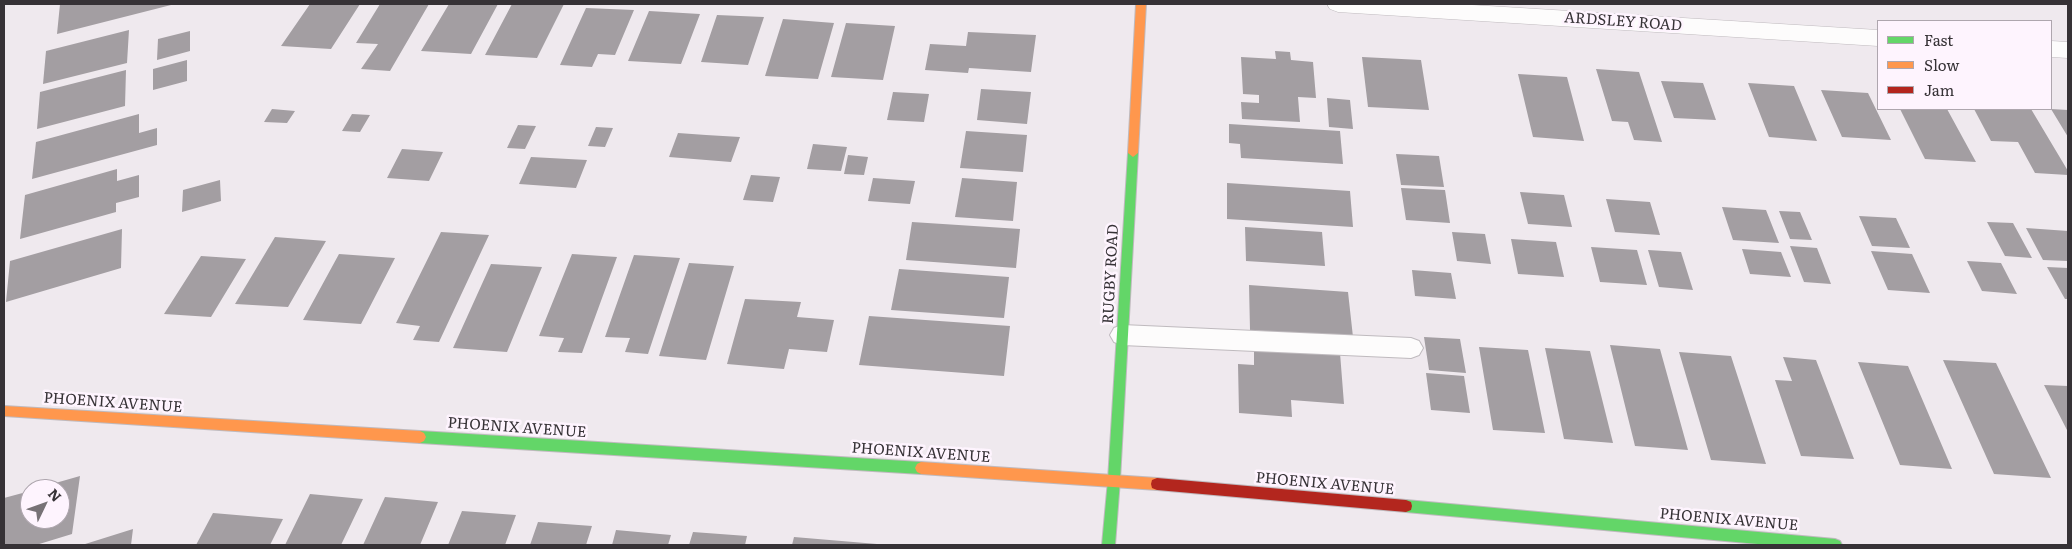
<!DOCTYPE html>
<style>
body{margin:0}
#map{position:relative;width:2072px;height:549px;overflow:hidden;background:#efe9ee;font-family:Literata,serif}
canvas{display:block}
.frame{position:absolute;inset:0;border:5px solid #363236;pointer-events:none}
.legend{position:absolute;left:1877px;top:20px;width:175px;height:90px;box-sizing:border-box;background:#fef4fe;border:1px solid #aea6ae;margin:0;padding:6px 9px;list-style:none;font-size:15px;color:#363236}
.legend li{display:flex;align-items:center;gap:10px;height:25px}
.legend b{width:25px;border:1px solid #aea6ae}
.north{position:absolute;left:20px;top:479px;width:50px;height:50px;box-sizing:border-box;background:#fef4fe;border:1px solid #aea6ae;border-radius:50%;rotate:48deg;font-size:14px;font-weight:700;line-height:20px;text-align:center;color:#363236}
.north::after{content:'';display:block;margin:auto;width:18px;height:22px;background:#777276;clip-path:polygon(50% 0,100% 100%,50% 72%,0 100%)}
</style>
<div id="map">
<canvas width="2072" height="549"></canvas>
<div class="frame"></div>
<ul class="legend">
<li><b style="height:6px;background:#63d668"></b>Fast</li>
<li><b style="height:6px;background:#ff974d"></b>Slow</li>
<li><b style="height:6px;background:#b3261e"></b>Jam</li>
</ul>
<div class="north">N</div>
</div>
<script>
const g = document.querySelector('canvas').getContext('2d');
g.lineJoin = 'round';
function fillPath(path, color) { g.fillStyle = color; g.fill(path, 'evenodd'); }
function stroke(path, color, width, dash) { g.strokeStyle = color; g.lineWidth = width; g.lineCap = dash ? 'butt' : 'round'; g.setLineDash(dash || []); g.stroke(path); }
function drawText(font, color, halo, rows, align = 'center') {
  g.font = font + ' Literata,serif'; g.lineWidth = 5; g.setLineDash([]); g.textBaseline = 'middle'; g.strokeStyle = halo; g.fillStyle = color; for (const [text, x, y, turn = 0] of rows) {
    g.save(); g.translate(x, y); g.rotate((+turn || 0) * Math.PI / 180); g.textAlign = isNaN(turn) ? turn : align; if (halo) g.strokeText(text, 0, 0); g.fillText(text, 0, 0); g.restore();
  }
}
fillPath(new Path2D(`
 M60,4H175L57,34Z
 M310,4H360L331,49L281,46Z
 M380,4H429L390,71L361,69L378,44L356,43Z
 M449,4H498L471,54L421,51Z
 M512,4H564L537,58L485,55Z
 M586,8L634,10L615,55L598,54L592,67L560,65Z
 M649,11L700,14L681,64L628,61Z
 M717,15L764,17L748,65L701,62Z
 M783,19L834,23L818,79L765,76Z
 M846,23L895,26L883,80L831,77Z
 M129,30L127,63L43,84L46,51Z
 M190,31V51L157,60L158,39Z
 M968,32L1036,35L1031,72L969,68L968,73L925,70L930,44L966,46Z
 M1275,51L1290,52L1291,60L1313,62L1316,98L1298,97L1300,122L1242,119L1241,102L1259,103V95L1243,94L1241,57L1276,59Z
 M1362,57L1421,60L1429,110L1368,107Z
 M187,60V81L153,90V69Z
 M1596,69L1639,72L1662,142L1634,140L1628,122L1612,121Z
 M126,70L125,106L37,129L40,92Z
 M1518,74L1567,77L1584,141L1533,137Z
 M1661,81L1703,83L1716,120L1674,118Z
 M1748,83L1794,86L1817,141L1769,137Z
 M981,89L1031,92L1027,124L977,120Z
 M1821,90L1868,93L1891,140L1842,137Z
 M893,92L929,94L924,122L887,120Z
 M1327,98L1350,100L1353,129L1329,127Z
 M272,109L295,111L287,123L264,122Z
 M1900,109H1947L1976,162L1925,159Z
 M1974,109H2031L2068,171V175L2035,173L2018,142L1991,141Z
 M2051,109L2068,110V137Z
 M139,114V133L157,128V145L32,179L36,142Z
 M352,114L370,115L360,132L342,131Z
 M1229,124L1340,131L1343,164L1241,158L1240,144L1229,143Z
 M518,125L536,126L525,149L507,148Z
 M596,127L613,128L605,147L588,146Z
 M966,131L1027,135L1023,172L960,168Z
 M678,133L706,135L740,137L731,162L669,157Z
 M813,144L847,147L841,171L807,169Z
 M402,149L443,152L429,181L387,178Z
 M1396,154L1439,156L1444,187L1401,185Z
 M848,155L868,157L864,175L844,174Z
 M531,157L587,160L576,188L519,184Z
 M117,169V181L139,175V197L116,203V212L20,239L25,195Z
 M751,175L780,177L773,202L743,200Z
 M873,178L915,181L910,204L868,201Z
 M962,178L1017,182L1013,221L955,217Z
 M220,180L221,201L182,212L183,190Z
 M1227,183L1350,191L1353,227L1227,219Z
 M1401,188L1445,190L1450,223L1406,220Z
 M1520,192L1564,195L1572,227L1528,224Z
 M1606,199L1650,202L1660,235L1615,232Z
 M1722,207L1766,210L1779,243L1733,240Z
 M1779,211L1800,212L1812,240L1790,239Z
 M1859,216L1896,218L1910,248L1872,246Z
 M912,222L1020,229L1016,268L906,260Z
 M1987,222L2013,223L2032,258L2005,256Z
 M1245,227L1322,232L1325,266L1246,261Z
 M2026,228L2068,231V261L2043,260Z
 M122,229L121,268L6,302L10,261Z
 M441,232L489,235L439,342L413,340L420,326L396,323Z
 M1452,232L1485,234L1491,264L1457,261Z
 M275,237L326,241L288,307L235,304Z
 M1511,239L1556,242L1564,277L1518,274Z
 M1790,246L1817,248L1831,284L1804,282Z
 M1591,247L1637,250L1647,285L1600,282Z
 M1742,249L1781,252L1791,277L1750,274Z
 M1648,250L1681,252L1693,290L1659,287Z
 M1871,251L1912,254L1930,293L1888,290Z
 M339,254L395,258L361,324L303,320Z
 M572,254L617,257L582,353L558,352L564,338L539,336Z
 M634,255L680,258L648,354L625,352L630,338L605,337Z
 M201,256L246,259L211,317L164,314Z
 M1967,261L2001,263L2017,294L1982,291Z
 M689,263L734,266L706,360L659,356Z
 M491,264L542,267L507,352L453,348Z
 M2047,267L2068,268V299H2065Z
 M899,269L1009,277L1004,318L891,310Z
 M1412,270L1451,273L1456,299L1415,296Z
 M1249,285L1348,292L1353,337L1250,330Z
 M745,299L801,302L797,317L834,320L827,352L789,349L784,369L727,364Z
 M869,316L1010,326L1004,376L859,365Z
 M1424,337L1460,339L1466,373L1429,370Z
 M1610,345L1660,349L1688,450L1635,446Z
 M1254,347L1340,353L1344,404L1291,400L1292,417L1239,413L1238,364L1254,365Z
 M1479,347L1528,350L1545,433L1493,430Z
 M1545,348L1590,351L1613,443L1564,439Z
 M1679,352L1731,356L1766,464L1711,460Z
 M1783,357L1816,360L1854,459L1801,456L1775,380L1792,381Z
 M1943,360L1996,363L2051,478L1994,474Z
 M1858,362L1908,366L1952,469L1900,465Z
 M1426,373L1464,376L1470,413L1431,410Z
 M2044,385L2068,386V432Z
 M80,476L72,534L36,545H4V498L30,491V519H60V489L38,488Z
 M310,494L363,499L341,545H285Z
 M385,497L438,502L420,545H363Z
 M462,511L516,515L505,545H448Z
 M213,513L283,519L270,545H196Z
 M538,522L592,526L586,545H530Z
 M133,529L131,545H82Z
 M616,530L671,535L668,545H612Z
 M693,532L747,536L745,545H689Z
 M794,537L877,544V545H792Z`), '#a39ea2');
const lane = new Path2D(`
 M1122,325L1411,338L1419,341L1423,348L1419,355L1411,358L1122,345L1114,342L1110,335L1114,328Z`);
const street = new Path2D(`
 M1327,4H1456L1878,30V46L1338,12L1330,9Z
 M2051,41L2068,42V58L2051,57Z`);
const fast = new Path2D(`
 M1133,149L1138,153L1120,480L1115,545H1102L1108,480L1128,153Z
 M420,431L921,462L925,464L927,468L925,472L921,474L420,443L416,441L414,437L416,433Z
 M1406,500L1835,539L1840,541L1842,545H1769L1406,512L1401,510L1400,506L1401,502Z`);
const slow = new Path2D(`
 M1136,4H1146L1138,153L1133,157L1128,153Z
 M4,406L420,431L424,433L426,437L424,441L420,443L4,416Z
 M921,462L1157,478L1162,480L1163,484L1162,488L1157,490L921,474L917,472L915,468L917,464Z`);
const jam = new Path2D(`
 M1157,478L1406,500L1411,502L1412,506L1411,510L1406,512L1157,490L1152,488L1151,484L1152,480Z`);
stroke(lane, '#bfbabe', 2);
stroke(street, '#bfbabe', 1);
stroke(fast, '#bfbabe', 2);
stroke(slow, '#bfbabe', 2);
stroke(jam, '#bfbabe', 2);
fillPath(lane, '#fdfcfc');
fillPath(street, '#fdfcfc');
fillPath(fast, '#63d668');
fillPath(slow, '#ff974d');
fillPath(jam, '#b3261e');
drawText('15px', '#363236', '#fef4fe', [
 ["ARDSLEY ROAD",1623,22,4],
 ["RUGBY ROAD",1111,274,-87],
 ["PHOENIX AVENUE",113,403,4],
 ["PHOENIX AVENUE",517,428,4],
 ["PHOENIX AVENUE",921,453,4],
 ["PHOENIX AVENUE",1325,484,5],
 ["PHOENIX AVENUE",1729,520,5]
]);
</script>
